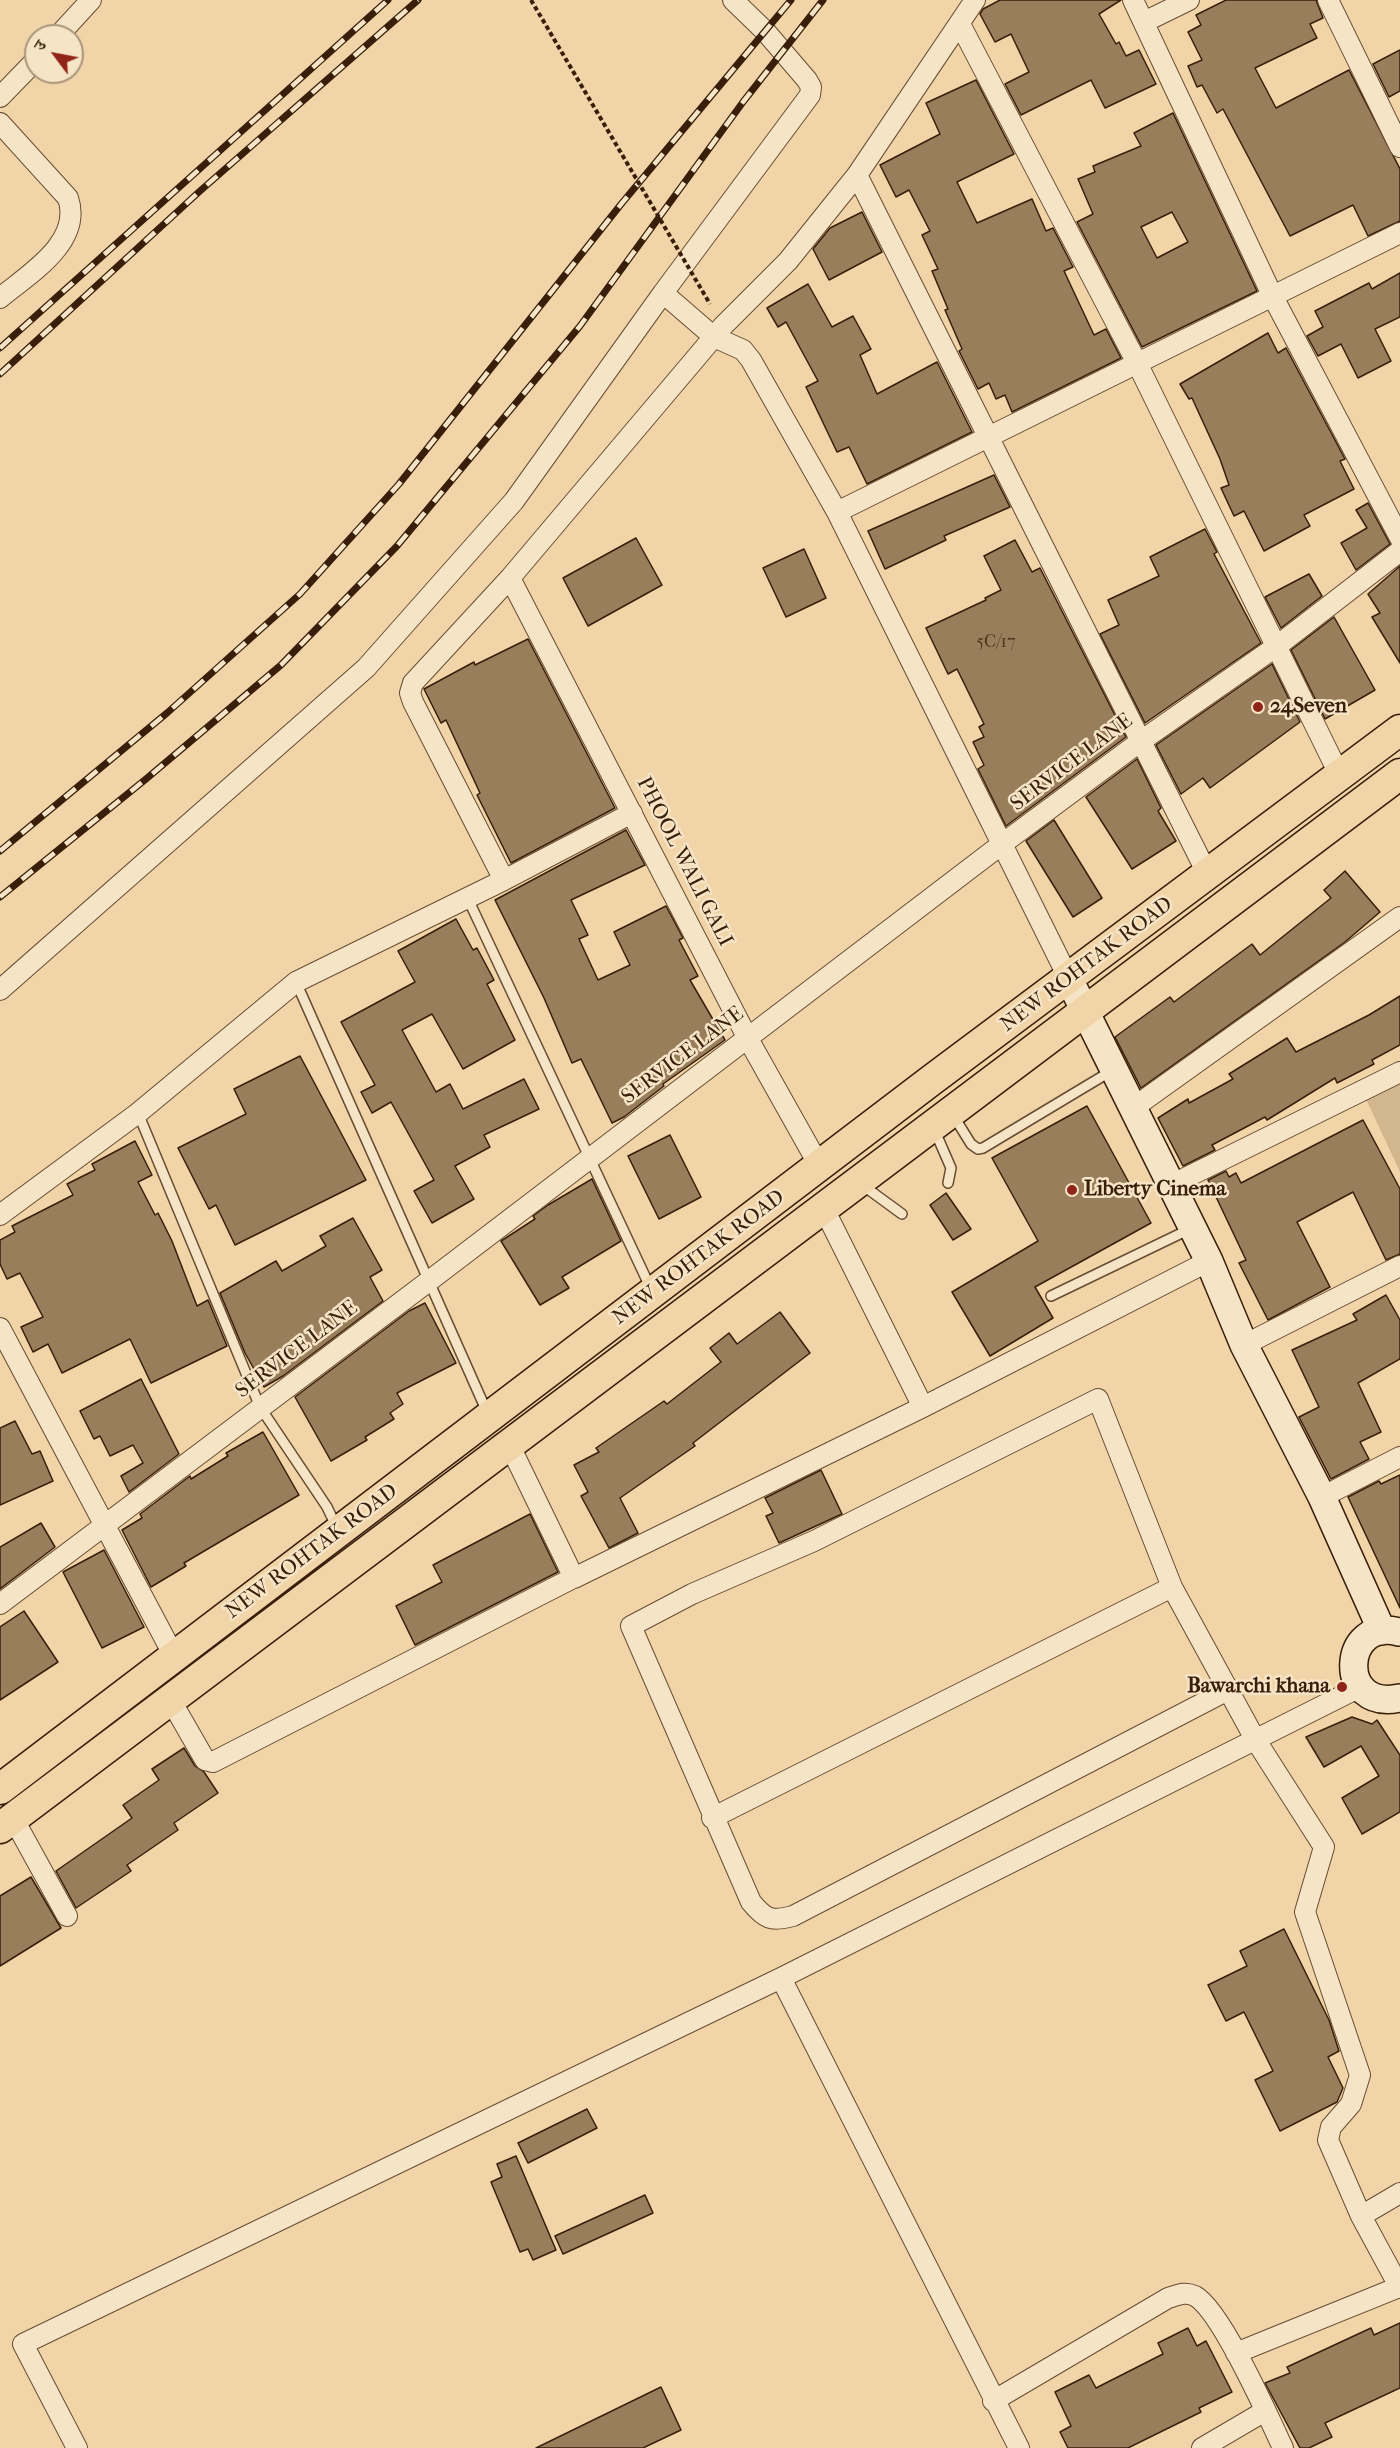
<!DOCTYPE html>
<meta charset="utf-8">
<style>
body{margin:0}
#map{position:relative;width:1400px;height:2448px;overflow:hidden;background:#f1d5a8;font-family:"IM FELL French Canon","Noto Serif Devanagari",serif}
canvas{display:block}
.north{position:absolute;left:24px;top:24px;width:60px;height:60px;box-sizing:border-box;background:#f6e4c6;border:2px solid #aa957b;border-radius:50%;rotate:302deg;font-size:16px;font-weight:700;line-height:24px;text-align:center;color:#391f0a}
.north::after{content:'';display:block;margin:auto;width:21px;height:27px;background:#8f2418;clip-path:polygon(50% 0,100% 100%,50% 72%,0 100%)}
</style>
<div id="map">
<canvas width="1400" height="2448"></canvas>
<div class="north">उ</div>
</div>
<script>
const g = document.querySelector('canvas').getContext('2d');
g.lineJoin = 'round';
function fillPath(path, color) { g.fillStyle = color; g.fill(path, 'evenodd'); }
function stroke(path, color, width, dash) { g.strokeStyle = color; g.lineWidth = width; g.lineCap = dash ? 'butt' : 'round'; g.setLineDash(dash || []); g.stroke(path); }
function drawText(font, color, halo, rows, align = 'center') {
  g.font = font + ' "IM FELL French Canon",serif'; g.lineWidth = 5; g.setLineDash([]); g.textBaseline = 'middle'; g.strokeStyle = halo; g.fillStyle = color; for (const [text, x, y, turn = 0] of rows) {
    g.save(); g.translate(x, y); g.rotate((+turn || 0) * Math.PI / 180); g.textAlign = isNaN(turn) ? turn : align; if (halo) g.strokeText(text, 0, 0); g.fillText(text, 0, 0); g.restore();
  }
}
fillPath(new Path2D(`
 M1400,1083V1172L1366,1099Z`), '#d2b68d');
const building = new Path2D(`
 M1000,0H1121L1099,14L1116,44L1119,42L1126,56L1139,50L1156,84L1105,108L1091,80L1021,115L1005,84L1029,72L1011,34L995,42L980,14L983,9Z
 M1226,0H1316L1323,18L1310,24L1317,38L1255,68L1276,108L1349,70L1400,169V221L1368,236L1353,205L1290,236L1223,109L1217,113L1202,85L1197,87L1188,66L1202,60L1188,32L1201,25L1196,15Z
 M1400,50V91L1389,97L1373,64Z
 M976,80L1014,154L957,182L977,223L1032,199L1046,231L1053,228L1073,267L1064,271L1094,335L1106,329L1121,358L1012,412L1005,395L996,399L989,383L978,389L959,351L962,349L945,310L948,309L932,271L938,269L922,235L930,231L909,190L896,197L880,165L940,134L926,103Z
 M1173,113L1257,291L1142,347L1077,222L1093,214L1078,179L1095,172L1093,166L1141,146L1134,133ZM1172,212L1188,242L1157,258L1141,227Z
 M862,212L882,252L829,280L813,249L830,228Z
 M1400,273V317L1375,329L1391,361L1358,378L1341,344L1318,356L1307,336L1323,327L1315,311L1369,283L1372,289Z
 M808,284L832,327L853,316L871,349L860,355L877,394L937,362L972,432L867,484L849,447L837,452L806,387L818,381L786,322L778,327L767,308Z
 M1268,333L1278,353L1286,348L1345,459L1340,461L1354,489L1304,515L1310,526L1264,551L1244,511L1234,516L1221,488L1229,485L1220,459L1192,398L1189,399L1180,384Z
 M994,475L1010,507L944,536L946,540L885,569L868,531Z
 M1368,503L1390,544L1356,570L1341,543L1367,528L1356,510Z
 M1205,529L1217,552L1214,554L1261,643L1145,723L1100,634L1119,625L1108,600L1159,576L1150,557Z
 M636,538L662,585L588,626L563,578Z
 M1015,540L1032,572L1040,568L1126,737L1006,826L978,769L984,765L973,742L984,737L979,727L984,724L957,669L948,674L926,628L986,600L985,598L1001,590L984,556Z
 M804,549L826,598L786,617L763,568Z
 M1400,566V663L1372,617L1380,613L1368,594Z
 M1309,574L1322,596L1281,628L1265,597Z
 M1334,617L1375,690L1325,719L1291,650Z
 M528,639L615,808L511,863L477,795L480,793L446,720L441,723L424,689L474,662L475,665Z
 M1272,664L1300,722L1210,788L1203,778L1181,794L1156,745Z
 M1137,759L1161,808L1158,811L1176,841L1132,869L1086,797Z
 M1054,820L1102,898L1073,917L1026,841Z
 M626,830L645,865L571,900L588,935L579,939L598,980L630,965L614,932L666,906L683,938L679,940L698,976L690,980L725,1040L663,1084L664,1086L624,1117L612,1123L581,1059L572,1063L544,998L495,900Z
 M1345,871L1380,912L1345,942L1141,1088L1115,1037L1170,997L1174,1002L1252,944L1260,955L1331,898L1324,890Z
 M456,919L473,950L477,948L494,980L487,984L515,1040L463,1069L432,1014L402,1030L436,1092L450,1084L463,1109L524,1079L539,1109L484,1135L490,1147L455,1166L474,1199L432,1223L414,1191L434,1180L391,1102L372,1113L361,1092L375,1085L341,1022L415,982L398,951Z
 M1400,996V1045L1372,1060L1374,1064L1337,1083L1335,1078L1267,1120L1265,1117L1212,1145L1215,1150L1183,1166L1158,1118L1188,1099L1189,1103L1233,1079L1229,1074L1287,1038L1296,1052L1369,1015Z
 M300,1056L366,1180L235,1245L216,1205L209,1209L178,1148L246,1114L234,1089Z
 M1087,1106L1151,1223L1035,1287L1053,1318L990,1356L952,1292L1038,1241L992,1158Z
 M1363,1120L1400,1189V1254L1386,1260L1353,1192L1297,1222L1330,1287L1268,1320L1239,1263L1246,1260L1208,1180L1226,1171L1229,1177L1236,1173L1241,1183Z
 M670,1135L701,1197L659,1219L628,1156Z
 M135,1141L152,1175L138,1182L155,1215L158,1213L172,1241L197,1306L208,1300L227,1346L151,1383L130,1339L62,1373L48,1344L33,1352L21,1327L43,1317L20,1273L7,1279L0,1264V1240L15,1232L12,1226L73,1195L67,1184L95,1170L92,1164Z
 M592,1179L621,1241L562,1277L569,1288L540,1305L501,1241L535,1219L533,1216L548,1205Z
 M946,1193L971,1229L953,1240L930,1205Z
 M353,1218L382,1270L370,1277L383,1301L283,1376L264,1387L245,1353L220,1293L276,1261L282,1271L326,1246L320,1236Z
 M1386,1295L1400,1320V1359L1358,1383L1381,1432L1360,1442L1369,1459L1331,1479L1299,1417L1319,1407L1292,1350L1357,1320L1353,1314Z
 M425,1303L456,1363L397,1393L403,1404L390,1413L394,1419L365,1437L367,1440L331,1461L295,1397L409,1311Z
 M780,1312L810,1353L693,1443L695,1446L620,1498L638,1533L609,1548L581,1496L588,1492L574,1465L599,1452L596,1448L664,1401L667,1404L721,1362L710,1348L729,1333L737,1344Z
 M141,1379L179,1454L129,1492L121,1476L143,1463L133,1445L110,1456L100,1436L94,1439L80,1411Z
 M15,1421L32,1454L40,1451L53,1481L0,1505V1428Z
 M263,1432L299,1495L184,1563L186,1566L151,1587L122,1530L142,1518L140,1514L190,1476L191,1479L228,1456L226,1453Z
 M821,1470L842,1514L779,1543L766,1516L773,1513L765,1498Z
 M1400,1475V1608L1348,1497L1379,1481L1381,1484Z
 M530,1514L558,1572L415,1645L396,1606L442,1582L433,1565Z
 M41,1523L55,1547L0,1589V1547Z
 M104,1550L144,1627L102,1648L63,1572Z
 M24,1611L58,1662L0,1700V1627Z
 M1352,1717L1372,1724L1377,1720L1400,1755V1812L1362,1834L1342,1798L1379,1776L1361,1746L1324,1767L1306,1737Z
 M184,1748L195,1766L204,1772L218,1793L174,1823L178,1830L127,1865L131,1871L76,1908L56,1871L132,1818L123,1805L159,1780L152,1769Z
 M31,1877L61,1928L0,1966V1896Z
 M1284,1929L1329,2020L1339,2051L1328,2057L1343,2088L1337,2102L1280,2131L1255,2080L1273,2071L1244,2012L1226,2021L1208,1985L1247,1966L1240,1951Z
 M587,2109L597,2128L528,2163L518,2143Z
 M516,2156L556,2250L533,2260L528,2249L520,2252L491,2182L502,2177L497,2164Z
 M645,2195L653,2213L563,2254L555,2236Z
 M1400,2323V2388L1325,2423L1332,2437L1309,2448H1300L1265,2383L1290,2373L1287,2367L1371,2328L1374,2335Z
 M1188,2328L1197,2346L1206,2341L1232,2392L1199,2408L1201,2412L1128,2448H1068L1060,2432L1071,2426L1055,2392L1089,2375L1096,2388L1163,2354L1158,2343Z
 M661,2387L681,2430L643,2448H536Z`);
fillPath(building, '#997e5c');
stroke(building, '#391f0a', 1.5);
const lane = new Path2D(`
 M468,899L651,1289
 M296,982L487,1412
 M138,1113L260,1407L327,1507L336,1526
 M953,1115L971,1144L978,1149L983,1148L1113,1070
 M934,1129L951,1168L948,1183
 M861,1184L902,1214
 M1051,1296L1190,1229`);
const street = new Path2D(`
 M1133,0L1273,297L1400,538
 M1328,0L1400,147
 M1144,22L1189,0
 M960,24L1138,365L1340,776
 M58,36L91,0
 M0,97L36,60
 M0,123L68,198C83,242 29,274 0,298
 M857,175L1208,875
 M663,293L810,95L811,87L807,80L765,31L733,0
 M837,512L1400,233
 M510,578L747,1037L820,1167
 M504,880L632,813
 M0,990L366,668L514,501L663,293L714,337L743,350L751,360L837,512L1069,979
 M1133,1108L1400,917
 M1171,1185L1400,1072
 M823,1207L923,1407
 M0,1215L138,1113L296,982L504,880L413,702L410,693L413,683L510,578L723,326L788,261L857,175L975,0
 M0,1328L174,1656
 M1244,1345L1400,1266
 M509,1444L574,1578L923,1407L1209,1261
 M1322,1497L1400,1457
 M0,1604L429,1281L1002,844L1141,741L1277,646L1400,551
 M1228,1690L793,1916C771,1922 765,1919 751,1902L631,1626L692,1594L814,1541L1098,1399L1172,1587L1255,1739L1324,1847L1305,1912L1360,2075L1351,2104L1331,2127L1328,2140L1361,2216L1400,2288
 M170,1699L205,1760L213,1762L577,1576
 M13,1818L67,1916
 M712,1818L1172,1587
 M781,1978L1019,2448
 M1361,2216L1400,2193
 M1236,2353L1399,2287
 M993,2401L1168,2298C1178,2295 1185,2291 1195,2296C1221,2310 1269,2418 1283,2448
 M77,2448L23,2344L781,1978L1360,1687
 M1202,2448L1265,2411`);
const secondary = new Path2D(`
 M1069,979L1209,1261L1244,1345L1322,1497L1382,1631
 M1399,1632C1342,1616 1335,1712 1400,1698`);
const primary = new Path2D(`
 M0,1789L933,1079L1400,730
 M0,1828L1400,774`);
stroke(lane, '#674c32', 12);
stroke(street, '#674c32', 22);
stroke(secondary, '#391f0a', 30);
stroke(primary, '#391f0a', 33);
stroke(lane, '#f6e4c6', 9);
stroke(street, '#f6e4c6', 20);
stroke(secondary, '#f6e4c6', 27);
stroke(primary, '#f1d5a8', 30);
const rail = new Path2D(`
 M0,348L388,0
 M0,374L200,191L418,0
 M0,851L167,713L300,594L399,484L622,203L791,0
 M0,897L146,779L281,665L397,546L580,326L743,102L823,0`);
stroke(rail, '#391f0a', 7);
stroke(rail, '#f6e4c6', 4.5, [14]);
stroke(new Path2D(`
 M531,0L710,304`), '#391f0a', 4, [4.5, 3]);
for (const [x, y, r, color] of [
 [1258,707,6,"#8f2418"],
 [1072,1190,6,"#8f2418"],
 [1342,1687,6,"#8f2418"]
]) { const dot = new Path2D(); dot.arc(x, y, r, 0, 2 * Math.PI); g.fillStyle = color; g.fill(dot); stroke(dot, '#f6e4c6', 2); }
drawText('18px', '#51371e', null, [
 ["5C/17",996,643]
]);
drawText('bold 21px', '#391f0a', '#f6e4c6', [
 ["24Seven",1270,707],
 ["Liberty Cinema",1084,1190],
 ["Bawarchi khana",1330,1687,"right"]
], 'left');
drawText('21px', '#391f0a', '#f6e4c6', [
 ["SERVICE LANE",1072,763,-37],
 ["PHOOL WALI GALI",684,862,63],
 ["NEW ROHTAK ROAD",1087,965,-37],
 ["SERVICE LANE",683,1056,-37],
 ["NEW ROHTAK ROAD",699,1258,-37],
 ["SERVICE LANE",297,1350,-37],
 ["NEW ROHTAK ROAD",312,1552,-37]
]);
</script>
